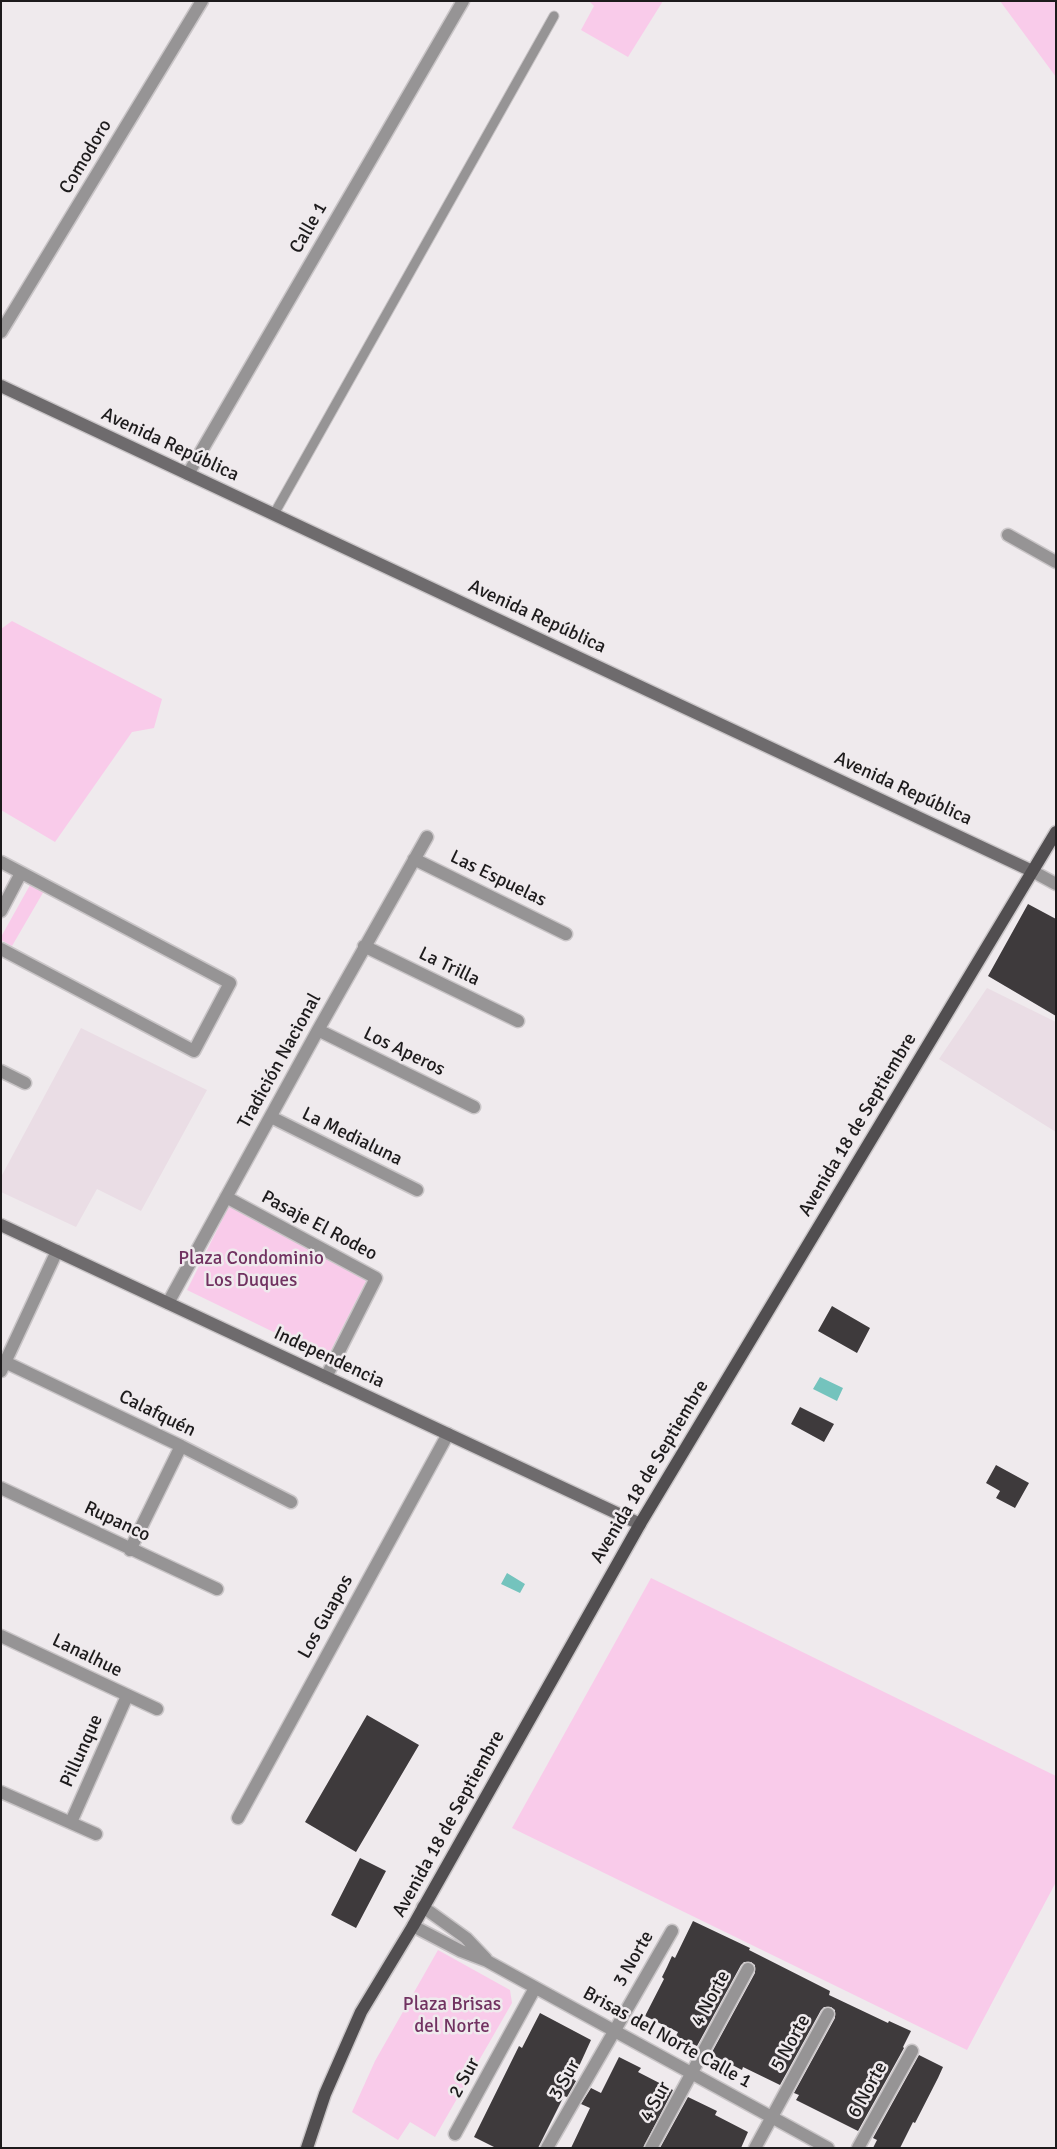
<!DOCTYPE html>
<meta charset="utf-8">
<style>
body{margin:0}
#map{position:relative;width:1057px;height:2149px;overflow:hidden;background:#efeaed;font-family:Signika,sans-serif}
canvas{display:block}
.frame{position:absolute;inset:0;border:2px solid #1d1b1c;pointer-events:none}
</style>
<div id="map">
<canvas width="1057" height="2149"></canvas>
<div class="frame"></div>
</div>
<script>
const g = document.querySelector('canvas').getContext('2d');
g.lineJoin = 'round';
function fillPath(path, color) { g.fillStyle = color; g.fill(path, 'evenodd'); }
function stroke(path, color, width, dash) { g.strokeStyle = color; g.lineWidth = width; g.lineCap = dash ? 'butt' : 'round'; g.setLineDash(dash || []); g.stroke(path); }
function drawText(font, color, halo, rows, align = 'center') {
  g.font = font + ' Signika,sans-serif'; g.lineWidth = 5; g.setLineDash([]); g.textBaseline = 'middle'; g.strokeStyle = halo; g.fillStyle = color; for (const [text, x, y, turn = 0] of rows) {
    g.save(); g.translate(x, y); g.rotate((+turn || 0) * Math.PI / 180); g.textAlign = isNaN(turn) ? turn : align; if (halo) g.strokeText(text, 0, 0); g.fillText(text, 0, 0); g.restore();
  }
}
fillPath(new Path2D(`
 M987,988L1056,1022V1132L939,1059Z
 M81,1028L207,1090L141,1211L97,1189L76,1227L1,1192V1177Z`), '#eadde5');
fillPath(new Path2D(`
 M589,1H663L628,57L581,30L594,6Z
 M1000,1H1056V77Z
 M12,621L162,699L154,728L132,732L55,842L1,810V629Z
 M30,885L44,891L12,946L1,940V937Z
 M229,1206L368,1277L327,1358L187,1290Z
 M651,1578L1056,1776V1882L967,2050L512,1828Z
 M438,1950L510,1990L512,2003L435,2137L410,2122L398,2140L352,2112L375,2061Z`), '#f9cbea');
fillPath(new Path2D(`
 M820,1377L843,1388L837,1401L813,1389Z
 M507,1573L525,1584L520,1593L501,1584Z`), '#74c3bd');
fillPath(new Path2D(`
 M1028,904L1056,919V1016L988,976Z
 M832,1306L870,1328L857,1353L818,1331Z
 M800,1407L834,1424L824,1442L791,1424Z
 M996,1465L1029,1483L1015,1508L996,1498L1000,1491L986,1483Z
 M367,1715L419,1745L356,1852L305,1822Z
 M360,1858L386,1871L356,1928L331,1915Z
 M693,1921L750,1948L749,1950L830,1991L829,1995L888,2023L889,2021L911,2031L903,2047L904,2048L858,2131L796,2100L799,2095L794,2093L835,2018V2010L831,2007H824L821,2010L780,2085L743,2067L742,2070L711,2054L755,1973V1965L751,1962H744L741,1965L697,2046L676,2036L678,2032L645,2016L664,1979L662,1977L667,1967L672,1956L675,1958Z
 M540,2013L591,2040L575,2075L574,2080L576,2081L567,2097L564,2096L538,2148H496L474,2137L519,2046L522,2048Z
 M919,2055L943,2067L938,2078L915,2123L913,2122L900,2148H873L877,2140L873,2138Z
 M619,2057L641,2068L638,2072L673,2090L643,2148H571L590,2108L581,2104L591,2088L601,2093Z
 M688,2097L717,2111L715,2115L748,2132L741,2148H660Z`), '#3e3a3c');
const service = new Path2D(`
 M274,514L554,16`);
const minor = new Path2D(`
 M1,332L202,1
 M188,474L463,1
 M1008,535L1056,562
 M414,859L566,934
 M1,862L230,983L194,1051L1,949
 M1,911L21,873
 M364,946L518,1021
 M318,1030L474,1107
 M1,1071L25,1083
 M271,1117L417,1190
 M226,1197L376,1278L326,1377
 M168,1303L318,1030L427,837
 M5,1362L181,1446L291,1502
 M1,1371L57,1251
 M1,1488L217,1589
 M130,1550L181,1446
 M1,1636L157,1709
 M1,1792L96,1834
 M238,1818L448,1434
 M71,1822L127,1696
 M423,1907L466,1938L486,1959
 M413,1926L461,1951L487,1961L828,2148
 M455,2134L535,1988
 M547,2148L672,1931
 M651,2148L748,1969
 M755,2148L828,2014
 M858,2148L912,2051`);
const tertiary = new Path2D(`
 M1032,871L1056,884`);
const secondary = new Path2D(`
 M1,386L1032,871
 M1,1225L640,1524`);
const primary = new Path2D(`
 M307,2148L325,2094L361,2012L413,1926L640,1524L1056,832`);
stroke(service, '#c9c5c7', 11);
stroke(minor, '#c9c5c7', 15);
stroke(tertiary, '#c9c5c7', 15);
stroke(secondary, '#c9c5c7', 15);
stroke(primary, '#c9c5c7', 15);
stroke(service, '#969495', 9);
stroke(minor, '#969495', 12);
stroke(tertiary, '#969495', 12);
stroke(secondary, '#6e6b6d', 12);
stroke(primary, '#514e50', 12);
drawText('19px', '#1d1b1c', '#efeaed', [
 ["Comodoro",86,157,-59],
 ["Calle 1",309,228,-60],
 ["Avenida República",170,445,25],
 ["Avenida República",537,617,25],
 ["Avenida República",903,789,25],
 ["Las Espuelas",498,879,26],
 ["La Trilla",449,967,26],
 ["Los Aperos",404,1052,26],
 ["Tradición Nacional",280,1061,-61],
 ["Avenida 18 de Septiembre",858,1125,-59],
 ["La Medialuna",352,1137,26],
 ["Pasaje El Rodeo",319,1226,28],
 ["Independencia",329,1358,25],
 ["Calafquén",157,1414,26],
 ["Avenida 18 de Septiembre",650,1472,-59],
 ["Rupanco",117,1522,25],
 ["Los Guapos",326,1617,-61],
 ["Lanalhue",87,1656,26],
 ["Pillunque",82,1751,-66],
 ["Avenida 18 de Septiembre",449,1824,-61],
 ["3 Norte",634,1959,-60],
 ["4 Norte",711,1999,-62],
 ["Brisas del Norte Calle 1",667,2038,29],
 ["5 Norte",791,2043,-61],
 ["2 Sur",465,2078,-61],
 ["3 Sur",565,2080,-60],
 ["6 Norte",868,2090,-61],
 ["4 Sur",656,2102,-61]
]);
drawText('19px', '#713261', '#efeaed', [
 ["Plaza Condominio",251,1259],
 ["Los Duques",251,1281],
 ["Plaza Brisas",452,2005],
 ["del Norte",452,2027]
]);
</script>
